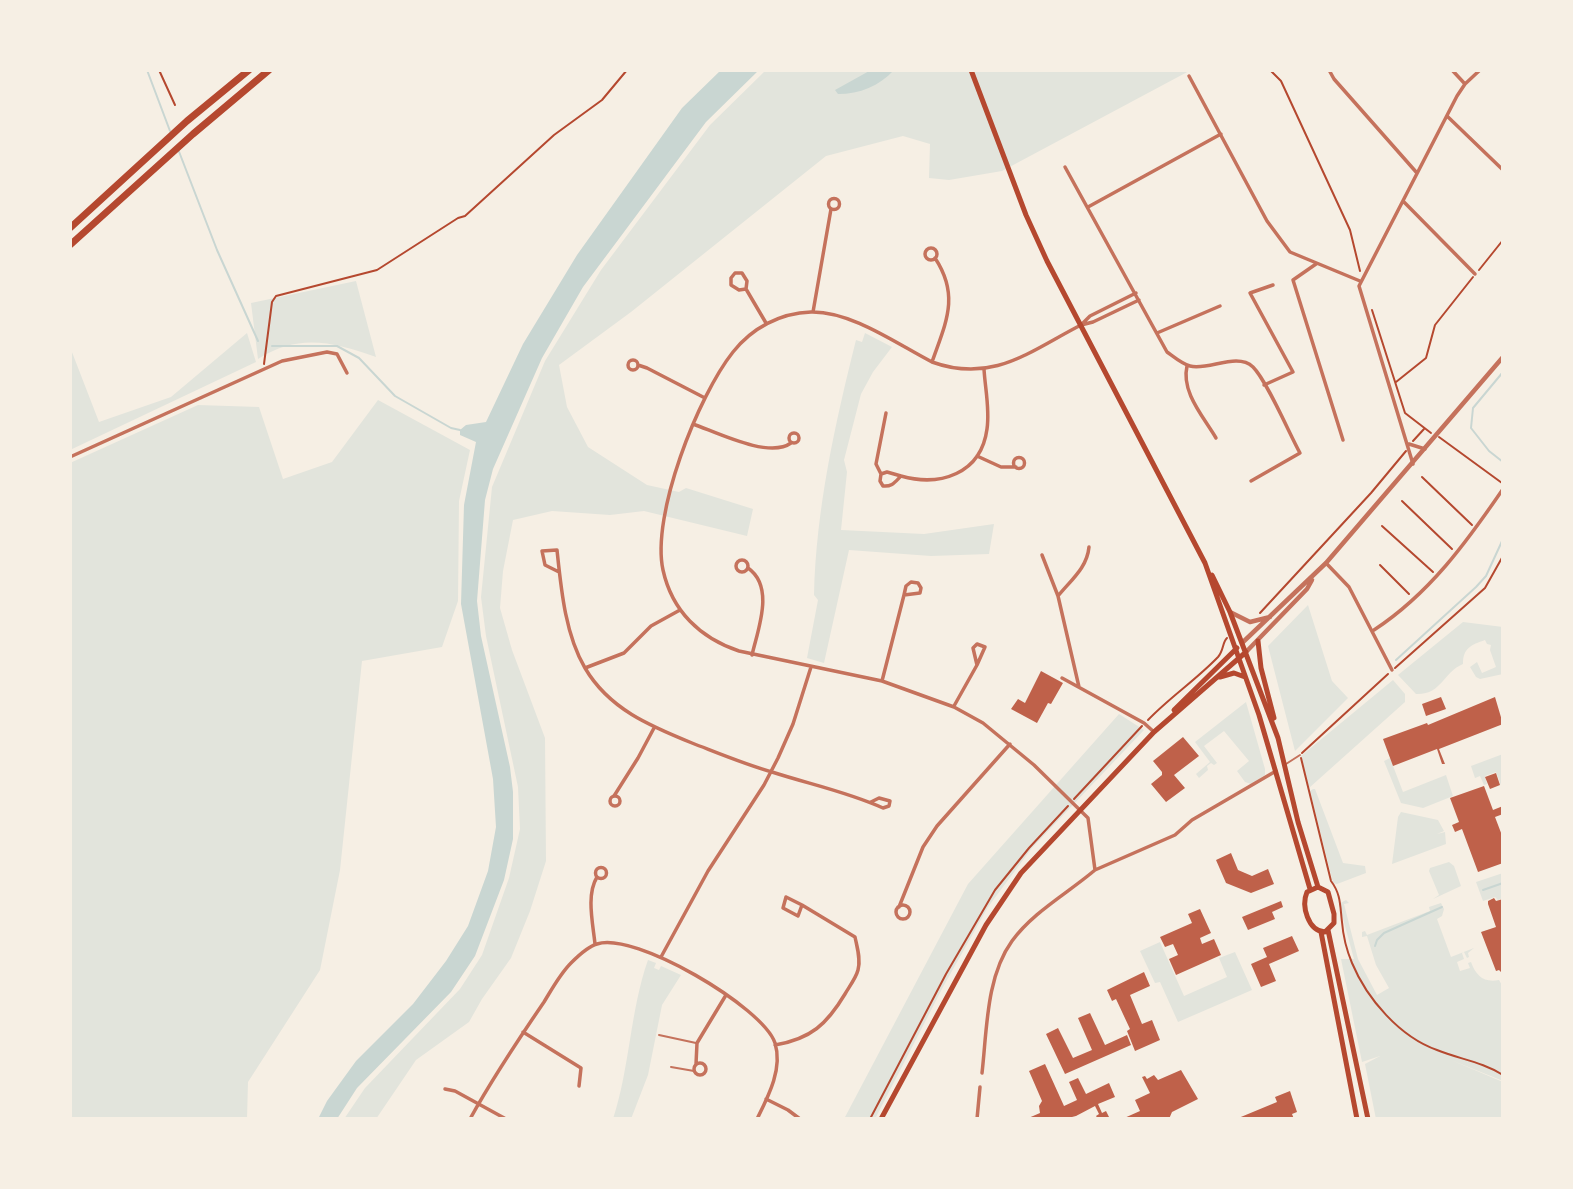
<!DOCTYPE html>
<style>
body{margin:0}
#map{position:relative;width:1573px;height:1189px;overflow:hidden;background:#f6efe4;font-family:"Roboto Condensed",sans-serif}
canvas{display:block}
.frame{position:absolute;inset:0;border:72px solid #f6efe4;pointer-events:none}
</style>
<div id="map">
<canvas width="1573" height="1189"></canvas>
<div class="frame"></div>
</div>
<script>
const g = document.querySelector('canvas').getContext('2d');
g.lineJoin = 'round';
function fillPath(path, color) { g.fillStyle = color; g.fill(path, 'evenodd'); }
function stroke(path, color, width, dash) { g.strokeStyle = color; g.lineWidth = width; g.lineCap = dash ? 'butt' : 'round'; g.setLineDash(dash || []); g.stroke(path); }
fillPath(new Path2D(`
 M766,70H1191L1002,171L949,180L929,178L930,144L903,136L826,156L631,312L559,365L567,407L588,447L647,485L679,492L686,488L753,509L747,536L644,511L610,515L552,511L513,520L503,571L500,608L512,650L545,738L546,861L530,911L511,958L482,999L469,1022L416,1060L376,1119H344L365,1088L460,989L482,955L509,878L520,829L518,787L486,636L481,597L492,487L545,361L601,270L710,125Z
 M356,281L376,357C333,342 299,333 258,359L251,303Z
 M247,333L256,362L70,450V347L99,422L171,397Z
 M865,333L892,347L873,372L861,394L844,460L847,472L841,530L924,534L994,524L989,554L931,556L849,550L824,663L807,658L818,600L814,595C816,509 835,424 856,340L862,342Z
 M378,400L470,450L459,501L458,601L442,647L362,661L340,870L320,970L248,1082L247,1119H70V463L198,405L259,407L283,479L332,462Z
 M1308,605L1332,681L1348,698L1295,751L1268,646Z
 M1463,622L1503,627V674L1480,679L1476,677L1470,667L1477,662L1482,673L1496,667L1490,650L1491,645L1487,644L1485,640C1471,645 1463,648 1463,664C1443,672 1442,695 1416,694L1398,675Z
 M1393,680L1405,694V702L1309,788L1301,756Z
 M1246,702L1265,769V775L1251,784L1245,782L1237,771L1249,761L1224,731L1204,746L1217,763L1214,765L1211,763L1207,766L1208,770L1199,778L1196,774L1210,762L1195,742Z
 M1119,714L1144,730L1032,848L988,907L943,987L875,1119H844L968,884Z
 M1503,754V784L1501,785L1496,772L1485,776L1487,784L1484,785L1480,776L1475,778L1471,766Z
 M1390,758L1403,792L1446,775L1453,796L1423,808L1401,803L1384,761Z
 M1313,789H1315L1343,863L1365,866L1366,873L1337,884L1333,883L1310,791Z
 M1401,812L1438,820L1444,831L1437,834L1445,832L1446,844L1392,864L1398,817Z
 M1449,862L1454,866L1461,886L1433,899L1439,895L1429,871L1430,868Z
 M1503,873V898L1498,900L1495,897L1483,901L1476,882Z
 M1346,900L1349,903L1344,904L1358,959L1377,995L1389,988L1376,965L1367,936L1362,937V932L1365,931L1367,935L1430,911L1429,907L1441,903L1444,909L1442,916L1437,919L1451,957L1474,948L1468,953L1469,957L1467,958L1464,952L1462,953L1464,959L1457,962L1460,971L1470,968L1468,963L1471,962C1476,976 1484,983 1499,980L1503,987V1081L1451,1060L1503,1082V1119H1376L1365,1064L1380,1056L1362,1062L1341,959H1354L1339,904Z
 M1160,942L1184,996L1227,977L1219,958L1235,952L1252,990L1178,1022L1160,982L1155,983L1140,951Z
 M648,960L656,963L654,968L659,970L661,966L681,975L662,1005L648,1075L631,1119H613C630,1067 630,1011 648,960Z`), '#e2e4dc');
fillPath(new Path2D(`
 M721,70H759L706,122L583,287L542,358L493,469L485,500L477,601L481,636L510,767L513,792V839L504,880L475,956L451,992L357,1088L337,1119H318L327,1101L356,1061L413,1004L446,961L468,926L488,871L496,827L493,779L461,604L464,505L476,442L460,435V430L466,425L486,422L523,344L577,255L682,108Z
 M871,70H894C879,86 860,94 838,94L835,90Z`), '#c9d6d2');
stroke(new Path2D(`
 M147,70L170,131
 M178,149L217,250L258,341
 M272,346H337L359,358L395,396L451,428L460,430
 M1503,372L1473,408L1471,428L1489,451L1503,462
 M1396,660L1476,587L1486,576L1503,539
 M1483,890L1503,883
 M1375,946L1377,940L1384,933L1442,907`), '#c9d6d2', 2);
fillPath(new Path2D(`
 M1041,671L1063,683L1051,704L1048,703L1037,723L1011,709L1018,699L1025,703Z
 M1441,697L1446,709L1426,716L1422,704Z
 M1495,697L1503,724L1439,749L1445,764H1442L1437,749L1393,766L1383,739L1427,723L1428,725Z
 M1183,737L1199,756L1174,775L1185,788L1166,802L1151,784L1162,775V772L1153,761Z
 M1496,773L1500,785L1490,789L1485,777Z
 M1484,786L1493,810L1503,806V814L1495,817L1503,838V863L1478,872L1462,829L1455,832L1452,825L1459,822L1450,798Z
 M1231,853L1238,870L1252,876L1268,869L1274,884L1251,893L1226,883L1216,860Z
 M1494,898L1496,901L1503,899L1502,973L1499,970L1496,971L1481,932L1496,927L1488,904V901Z
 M1281,901L1283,907L1272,912L1275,919L1248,930L1242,917Z
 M1200,909L1211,933L1200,938L1202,944L1214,939L1221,955L1176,975L1169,959L1178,955L1173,944L1165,947L1160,937L1192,923L1188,914Z
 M1292,936L1299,951L1269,964L1276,981L1261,987L1251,964L1267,957L1263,948Z
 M1144,972L1150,986L1130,995L1142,1024L1152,1020L1160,1040L1135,1051L1127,1031L1130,1029L1116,999L1112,1001L1107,990Z
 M1090,1013L1105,1045L1127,1035L1131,1045L1065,1074L1046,1034L1058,1028L1073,1058L1092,1050L1078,1018Z
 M1045,1064L1064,1106L1077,1100L1069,1082L1078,1078L1086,1094L1109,1083L1115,1097L1098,1104L1102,1113L1106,1111L1110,1119H1098L1096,1116L1099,1114L1095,1106L1076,1116L1064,1119H1026L1040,1113L1039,1106L1042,1101L1029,1071Z
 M1181,1070L1198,1099L1172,1112L1169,1119H1122L1140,1111L1135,1100L1150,1093L1142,1077L1145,1076L1147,1079L1154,1075L1158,1080Z
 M1290,1091L1297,1112L1292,1114L1294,1119H1236L1277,1102L1275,1097Z`), '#bf614a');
stroke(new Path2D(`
 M159,70L175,105
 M1270,70L1281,81L1350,230L1360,271
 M1479,270L1503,240
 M1372,310L1405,413L1431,433
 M264,364L272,302L276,296L377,270L458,218L465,216L554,135L602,100L627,70
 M1396,382L1426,358L1435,325L1473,277
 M1439,437L1502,483
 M1413,441L1424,429
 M1422,477L1472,525
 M1402,501L1452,549
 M1382,526L1433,572
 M1380,565L1409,594
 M1260,613L1371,493L1406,451
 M1395,668L1485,588L1503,556
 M1148,720C1170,697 1196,680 1218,657C1224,650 1222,643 1227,638
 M1302,753L1388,674
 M1301,758L1331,881C1341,894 1340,906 1342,922C1343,935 1347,951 1352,963C1367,999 1400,1037 1437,1050C1459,1059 1483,1062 1503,1075
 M1074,799L1142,726
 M870,1119L946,974L995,890L1029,848L1068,806`), '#b5482f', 2);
stroke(new Path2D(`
 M1286,764L1300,755
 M659,1035L696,1043
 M671,1067L694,1071`), '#c5725c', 2);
stroke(new Path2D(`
 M1329,70L1334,79L1417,173
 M1452,70L1465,84
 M1189,76L1267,221L1290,252L1360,281
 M1447,116L1503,170
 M1065,167L1167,352C1174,357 1182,364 1190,366C1208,371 1237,352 1253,367C1267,381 1289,433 1300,453L1251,481
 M828.5 204a5.5 5.5 0 1 1 11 0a5.5 5.5 0 1 1-11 0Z
 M1403,201L1475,274
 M1088,207L1221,134
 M925 254a6 6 0 1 1 12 0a6 6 0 1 1-12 0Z
 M1316,264L1293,280L1343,440
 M746,289L739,290L731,285V278L735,273H742L747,281L746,289L766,323
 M813,312L831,209
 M1082,324L1090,316L1136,293
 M1157,333L1220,306
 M628 365a5 5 0 1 1 10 0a5 5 0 1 1-10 0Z
 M932,362C946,322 960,296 935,258
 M638,365L647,368L705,398
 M1187,366C1181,392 1203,416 1216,438
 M1264,385L1293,372L1250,293L1273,285
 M693,424C716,432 769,459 791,443
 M789 438a5 5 0 1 1 10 0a5 5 0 1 1-10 0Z
 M1409,444L1425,449
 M977,456L1001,467H1016
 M70,457L282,361L327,352L337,354L347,373
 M1013.5 463a5.5 5.5 0 1 1 11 0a5.5 5.5 0 1 1-11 0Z
 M1413,464L1359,286L1457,96L1465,84L1480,70
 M887,472L901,476C895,482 892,487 883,486L880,481L881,474Z
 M881,474L876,464L886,413
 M901,476C940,487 981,474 987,429C990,409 985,388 984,369
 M1042,555L1058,596L1079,687
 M736 566a6 6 0 1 1 12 0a6 6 0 1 1-12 0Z
 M1326,563L1349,587L1392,670
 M748,568C775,587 758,629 752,655
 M559,572L545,565L542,551L557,550C561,588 565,634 585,668C609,709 650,726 692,743C718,753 744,764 772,772C809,784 848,792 883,808L889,806L890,801L879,798L871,802
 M911,582L918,583L921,588L920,593L904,595L906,586Z
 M1058,596C1071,580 1087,568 1089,547
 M1374,630C1429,594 1466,543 1503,489
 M977,644L985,647L977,665L973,648Z
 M585,668L624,653L651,626L680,610
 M1062,678L1144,723L1154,732
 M882,681L904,595
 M954,706L977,665
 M610 801a5 5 0 1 1 10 0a5 5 0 1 1-10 0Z
 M614,796L638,758L654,728
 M595.5 873a5.5 5.5 0 1 1 11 0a5.5 5.5 0 1 1-11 0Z
 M1095,870L1175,835L1192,820L1276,771
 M786,897L802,905L798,916L783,908Z
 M896 912a7 7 0 1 1 14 0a7 7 0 1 1-14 0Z
 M899,907L923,847L937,826L1010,744
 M595,944C593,924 586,895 597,877
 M661,957L708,871L764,785L778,758L793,724L811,667
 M523,1032L581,1068L579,1086
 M775,1045C811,1039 827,1024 845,994C849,987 856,978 858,970C861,959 857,947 855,937L802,905
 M694 1069a6 6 0 1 1 12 0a6 6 0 1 1-12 0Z
 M696,1064L697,1043L726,995
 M982,1073C987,1030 986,977 1012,941C1033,912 1068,893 1095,870L1088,818L1034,765L983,723L954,707L882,681L739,651C700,638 672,611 663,570C651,515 698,396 733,352C752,328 780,313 811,312C851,311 897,344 932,362C993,384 1030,351 1081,325L1093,322L1139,300
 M445,1089L455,1091L506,1119
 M766,1099L788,1110L800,1119
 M470,1119C492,1079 518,1040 544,1002C552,989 560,974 571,963C577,957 589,946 597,944C634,931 763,1007 775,1043C783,1069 768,1097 757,1119
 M977,1119L980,1087`), '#c5725c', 3.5);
stroke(new Path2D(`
 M1230,612L1250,622L1270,617
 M1242,643L1326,563L1503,357
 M1246,652L1307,589L1312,580`), '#c5725c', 4.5);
stroke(new Path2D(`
 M971,70L1026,215L1047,261L1205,563L1259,715L1310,889
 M1212,575L1230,612L1278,738L1298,822L1318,887
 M1258,641L1261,668L1274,718
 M1220,677L1234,673L1245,677
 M1174,710L1237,648
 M1318,887L1328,892L1334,914V923L1325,932C1308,931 1301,906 1307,892Z
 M1328,930L1368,1119
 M1321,932L1357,1119
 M881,1119L986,925L1021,873L1154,732L1246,652`), '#b5482f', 5);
stroke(new Path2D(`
 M70,228L187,121L249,70
 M70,245L193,134L269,70`), '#b5482f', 7);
</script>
